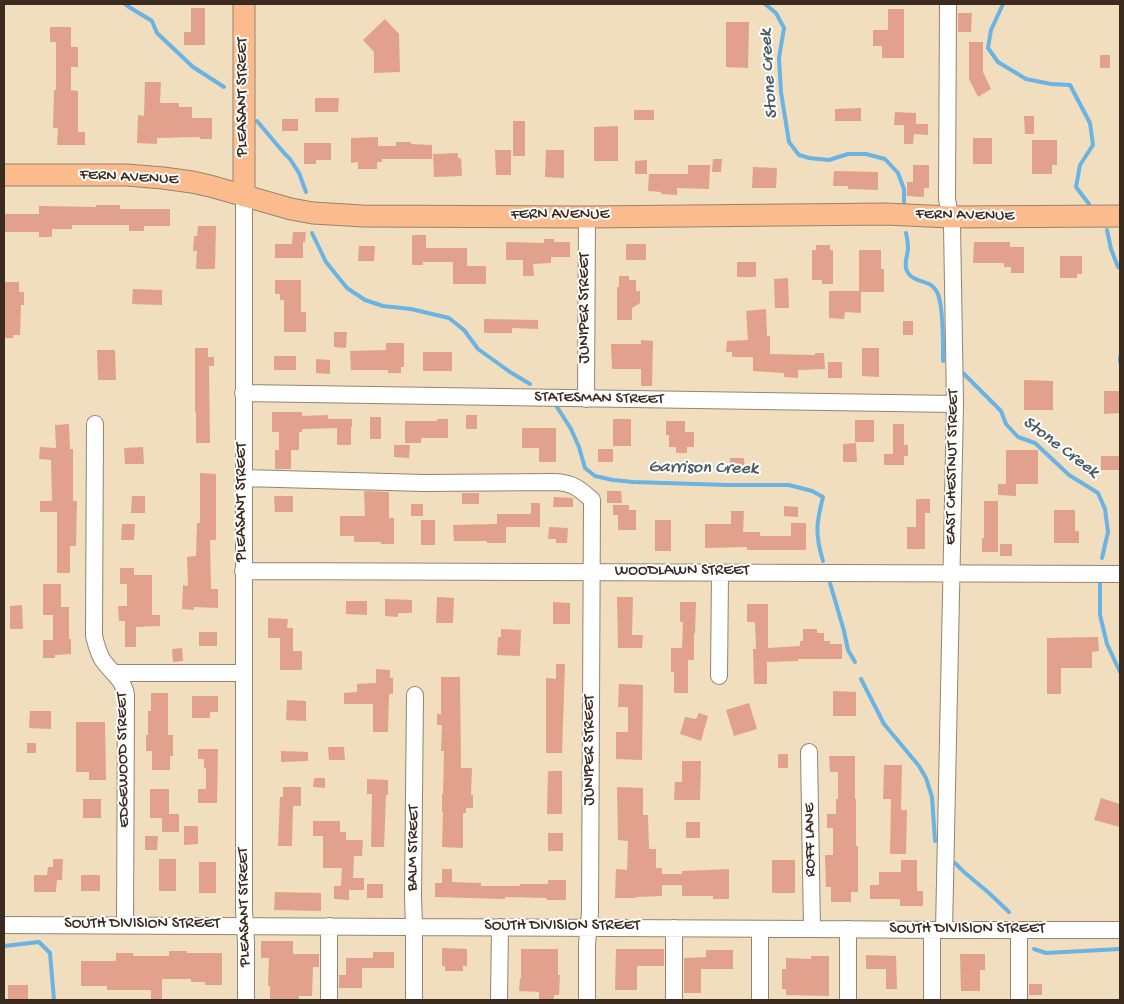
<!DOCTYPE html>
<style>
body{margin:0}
#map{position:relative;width:1124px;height:1004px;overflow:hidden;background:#f0debf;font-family:"Gochi Hand",sans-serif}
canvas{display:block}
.frame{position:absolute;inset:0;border:5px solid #3b2a1e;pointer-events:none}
</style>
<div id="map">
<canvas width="1124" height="1004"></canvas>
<div class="frame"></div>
</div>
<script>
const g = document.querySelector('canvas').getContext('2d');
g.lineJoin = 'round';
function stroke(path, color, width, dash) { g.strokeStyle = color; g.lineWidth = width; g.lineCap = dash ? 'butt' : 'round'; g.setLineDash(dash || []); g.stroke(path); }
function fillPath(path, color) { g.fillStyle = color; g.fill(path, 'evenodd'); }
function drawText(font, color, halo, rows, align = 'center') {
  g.font = font + ' "Gochi Hand",sans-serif'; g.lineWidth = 4; g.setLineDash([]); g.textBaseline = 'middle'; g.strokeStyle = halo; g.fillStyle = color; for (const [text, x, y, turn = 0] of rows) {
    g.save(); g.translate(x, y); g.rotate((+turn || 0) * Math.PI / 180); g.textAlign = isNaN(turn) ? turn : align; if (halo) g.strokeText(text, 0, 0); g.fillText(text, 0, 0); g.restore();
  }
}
stroke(new Path2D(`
 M125,4L129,7L152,21L157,33L193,67L224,87
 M765,4L776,13L784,28L779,58L781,92L789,142L799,155L809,158L829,160L848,154H866L885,159L898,173L904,189V204
 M1003,4L991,30L988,48L998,62L1026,79L1051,84L1070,85L1090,123L1093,145L1080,165L1076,187L1089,204
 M257,121L284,153L290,159L299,173L306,192
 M1107,230L1111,249L1118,267L1120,268
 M312,233L326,262L347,288L365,300L383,306L411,309L449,318L464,330L478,349L510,372L530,384
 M906,233C907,238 908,243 908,248C908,256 903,263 907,271C913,284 930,278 937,292C944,305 943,345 943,361
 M1120,357V362
 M963,373L1001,411L1006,424L1018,437L1035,443L1069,475L1098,493L1105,509L1108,532L1102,558
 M557,407L571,429L579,447L585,468L595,476L613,480L633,482L727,485H789L812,491L823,497C816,524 815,534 823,561
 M830,583L844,631L848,650L855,662
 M1100,583V615L1107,644L1120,672
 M861,679L884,724L919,766L926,778L932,797L935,841
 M955,863L964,872L989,893L1009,912
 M4,946L39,942L50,953L54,1000
 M1034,949L1046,953L1120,949`), '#6ab3e2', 4);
fillPath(new Path2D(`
 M191,8H205V45H184V32H191Z
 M888,9H904V58H882V46H873V30H888Z
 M958,13H972L971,32H958Z
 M385,19L399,34L400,72L374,73V52L363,40Z
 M726,22H749L748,68L726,67Z
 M50,27H71V47H78V67H71V90L78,91V132H85V145H57L58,128H53L54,90H56V42H50Z
 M969,42H983V72L991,89L978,97L969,79Z
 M1100,55H1110V68H1100Z
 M145,82H161L160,103H179V107H192V118H212V139H200V137L157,138V144L137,143L138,115L144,116Z
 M315,98H339L338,112H315Z
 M861,108V121H835V109Z
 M634,110H654V120H634Z
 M895,112L916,113V124H928V135L914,134L913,144H904V125H894Z
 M1024,116H1034V134H1025Z
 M282,119H298V131H282Z
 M513,121H525V156H513Z
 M618,126V161H594V127Z
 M378,137V146H396V142H411V144L432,145V159H382V162H377V169H358V162L351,163V138Z
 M973,138H992V164H973Z
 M1032,140H1057V165H1052V174H1032Z
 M304,143H331V160H316V164H304Z
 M495,150H511V175H496Z
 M546,150H564V178L545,177Z
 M458,153V158H461L462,176L434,177L433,154Z
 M713,159H722L721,172H712Z
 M647,160V174H635V161Z
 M688,165H710L709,189L677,188V195L661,194V192L648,191L649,174H688Z
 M913,165H929V188H924V197L907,196V182H913Z
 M753,167L777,168L776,188H752Z
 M834,171L878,172V190L848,189V186H833Z
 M96,205H120V209H170V226H144V231H129V225H72V229H52V237H39V232H4V214H39V206L96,207Z
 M198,226H216L215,269H196L197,251H193L194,236H197Z
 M293,232H306L305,242H303V258H275V244H292Z
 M412,235H426V248H467V266H486V284H453V262H423V265H412Z
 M544,239H554V242H570V257H551V263L533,264L534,276H523V260H506V242L544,243Z
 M974,242H1010V247H1024V273H1011V267H1004V263H973Z
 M626,244H646V260H626Z
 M816,245H830V250H833V284H822V280H812V250H816Z
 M359,246H375L374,261H358Z
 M859,250H881V269H884V292H861V313L845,312L844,319L829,318V291H859Z
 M1060,256H1082V274H1077V278H1060Z
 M737,262H756V277H737Z
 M619,276H629V280H636V291H640V303L632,308V320H617V287H619Z
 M788,278L789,308H775L774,279Z
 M275,280H301V312H306V332H284V300H280V294H275Z
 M4,282H19V292H24V305H21L20,335H13V338H4Z
 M133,289L162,290V305L132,304Z
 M766,309L767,336H770V354L815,355V353H824L825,369L798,370V378L784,377V373L753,371V357H732V352H726L727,341L748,340L746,311Z
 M484,319L538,320V329L512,328V333H484Z
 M903,321H913V335H903Z
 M334,332H347L346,348L334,347Z
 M641,340L653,341L652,386H641V369H612L611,344H641Z
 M386,343H404V367H401V373H388V370H351L350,351L386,350Z
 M195,348H208V357H214V366H209L210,443H196V412H195Z
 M862,348H879V377L862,376Z
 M97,350H115L116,380H98Z
 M423,352H452V371H423Z
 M274,356H296V370H274Z
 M316,359L330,360V374L316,373Z
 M828,362H842V378H828Z
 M1024,380L1053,381V410H1024Z
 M1104,391H1120V413L1104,414Z
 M272,412H302V416L328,415V419H352V427H351V445H337V428L302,429V432H299V450H291V469H275V450H279V432H272Z
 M466,415H477V429H466Z
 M370,417H381V439H370Z
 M437,419H448V438H421V443H405V421H437Z
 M613,419H631V446H613Z
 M855,420H874V442H855Z
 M666,421H685V432H694V447H687V453H676V447H669V435H666Z
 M69,424L70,449H73V501H77L76,546H70V573H57V512H40V501H52L51,460L39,459L40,447L56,448L55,425Z
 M893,424H904V445H908V456H904V465H884V454H893Z
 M522,428H556V462H539V448H522Z
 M856,443L857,462H843V444Z
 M394,445H410L409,458L394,457Z
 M143,447L144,464H125L124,448Z
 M598,449H613V462H598Z
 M1006,450H1038V484H1016V496L998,495V484H1006Z
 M1101,456H1120V470H1101Z
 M730,458H744L745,471L730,472Z
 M200,473L216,474V540H210L211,589H218V608L194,607V610L182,609L183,585L188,586L187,557L196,556L197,523H200Z
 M364,491L389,492V518H394V544H381V542H354V536H340V516H365Z
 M607,491H621L622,503H607Z
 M462,493H479V504H462Z
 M132,496H145V513H131Z
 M274,496H293V512H275Z
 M554,497L573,498V507H553Z
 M916,499H930V513H925V549H907V527H916Z
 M984,501H998V552H982V538H984Z
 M531,503H540V527H506V543H487V541H454L453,525L497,524V514H531Z
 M411,504H423V516H411Z
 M613,505H629V510H636V530H618V515H613Z
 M784,506L798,507V517L784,516Z
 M1054,510H1075V531H1079V543H1054Z
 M731,511H744L743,532H760V536H791V523H806V550H747V547L705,548V524H731Z
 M421,520H435V545H421Z
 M655,520H671V551H655Z
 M122,524H135L134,540H121Z
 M549,527L568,528L567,543H556V539H548Z
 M1000,544H1012V556H1000Z
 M120,568H134V575H152V615H160V626L136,627V647H125V621H119L118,606H127V584H120Z
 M43,584H61V607H69V639H71V654L55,655V658H43V640H53V615H43Z
 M437,597L454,598L453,623H436Z
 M617,597H633L632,635H643L642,648H618Z
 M385,599L412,600V613H398V617L385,616Z
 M346,601H367V615L346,614Z
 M553,602L570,603V624H553Z
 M680,602H696L695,633H694V660H688V693H674V672H671V648H682L683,622H680Z
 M747,604H768V648L800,646V641H803V629H817V633H824V641H830V644H842V659H798V661L767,662V684H754L753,649H756L755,622H747Z
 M22,605L23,629H10V606Z
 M268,618L288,619L287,628H293V651H302V670H280V638H268Z
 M501,629L521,630L520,656L497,655L498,637H501Z
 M199,632H217V646H199Z
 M1098,637L1099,651L1092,652V668H1061V694H1047V638Z
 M182,648L183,661L173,662L172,649Z
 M556,664H565L562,753H546V678L556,679Z
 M376,669L390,670V678H393V694H389L388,732H373V704H344V693L357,692V684L376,683Z
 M441,677H460L461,768H472L471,795H473V808H466V813H463V848L442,847L443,812H442V794H443L444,751H441L442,725H437V714H441Z
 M619,684L643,685L642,760L616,759V732H628V707H618Z
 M833,691L856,692V716H833Z
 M151,693H168V735H173V756H170V770H152V751H146V735H148V711H151Z
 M192,696H218V712H210V718H192Z
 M287,700L306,701V721L286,720Z
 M749,703L757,729L734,736L726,710Z
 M30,711H51V729L29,728Z
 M699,713L708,716L701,741L680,734L685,717L696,719Z
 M76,722H105L106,780H89V772H76Z
 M27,743H36V753H27Z
 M328,747H344L345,760H329Z
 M198,749H218L217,803H198V789H206V768H204V759H198Z
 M281,751L308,752V761L281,762Z
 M778,754H788V768H778Z
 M829,756H855V799H856V846H858V892H851V902H831V887H826L825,855H833V828H827V814H836V799H838V772H830Z
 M682,761H701L700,800H674L675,782H682Z
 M884,765H902L901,810H907L906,854H890L891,799H883Z
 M548,771H562V814H547Z
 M314,778H325V788L313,787Z
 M367,779L388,780V795H386L384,847H371L372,794H367Z
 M283,787H301V806H293L292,846H278L280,797H283Z
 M617,787L643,788V815H648L649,849H656V868H662V874H682V871L729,869V899H713V896H682V885H662V896L636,897V898H615L616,869L627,870L628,841L618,840Z
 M150,789H169V814H179V832H162V818H150Z
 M1101,798L1120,804V827L1094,820Z
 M83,799H101V818H83Z
 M313,821H340V832H346V840H363L362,856H354L353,878H364V890H349V900L334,899V886H341L342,868H323V836H313Z
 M686,822H700V838H686Z
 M184,826H198V844L184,845Z
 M548,833H563V851H548Z
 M145,836H158L157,850H145Z
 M53,859H63L62,880H57L56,892H34V875H47L48,867H53Z
 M159,859H176V891H159Z
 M772,860H795V893H772Z
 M901,860H917V891H923V906H900V899H870V885H879V872H901Z
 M199,862H216V893H199Z
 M442,869H452V882L481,883V886H520V884H548V880H566V900H547V898L505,897V899L435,897V883H442Z
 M81,875H100V891H81Z
 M367,884H383V898H367Z
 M275,892L321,893V911L274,910Z
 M261,941H293V954H319V967H313L312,996H299V1000H270V986H268L269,958H261Z
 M442,948L467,949V966H463V971H445V966H442Z
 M521,949H558V975H560L559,995H554V1000H539V992L519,991L520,978H521Z
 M616,949H664V966H637V990H615Z
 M706,950H733V969H701V993H684V958L706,957Z
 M169,951H187V953H222V985H205V982H191V979H162V1000H151V990H107V986H81V961H116V953H133V956H169Z
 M373,952H394V968H362V988H339V975H346V958H373Z
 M960,954H985V970H980V991H961Z
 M866,955L896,956L897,989H886V969H866Z
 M811,956H829V996L786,995V989H782V969H786V958L811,959Z
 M1029,984H1042V995H1029Z
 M8,985H28V1000H8Z`), '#e1a18d');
const minor = new Path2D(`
 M244,196V910L246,943V1000
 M243,393L955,404
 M586,399L587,217
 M95,424L94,636C96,644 98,652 102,659C111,673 123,678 126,695L125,925
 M243,478L424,483L556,482C573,483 580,489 592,500L590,912L587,944V1000
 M243,571L1120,574
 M114,673H243
 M719,676L720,573
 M809,752L812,929
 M4,925L812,929L944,930H1120
 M944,930L955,404L952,225L947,199L948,4
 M329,1000V926
 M414,1000V926L413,896L415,695
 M499,1000L500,927
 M674,1000V928
 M760,1000V929
 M848,1000V929
 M932,1000V930
 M1019,1000V930`);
const major = new Path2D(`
 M244,4V196
 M4,175H127L163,178L192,182L210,186L291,209L313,213L363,216L587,217L885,214L950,217L1120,216`);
stroke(minor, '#96846e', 18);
stroke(major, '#96846e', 23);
stroke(minor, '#fff', 16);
stroke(major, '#fbbb8c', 21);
drawText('16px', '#3b2a1e', '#fff', [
 ["PLEASANT STREET",244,97,-90],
 ["FERN AVENUE",129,178,3],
 ["FERN AVENUE",560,216],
 ["FERN AVENUE",965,216,1],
 ["JUNIPER STREET",586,308,-90],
 ["STATESMAN STREET",599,399,1],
 ["EAST CHESTNUT STREET",953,467,-89],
 ["PLEASANT STREET",243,502,-90],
 ["WOODLAWN STREET",682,572],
 ["JUNIPER STREET",591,750,-90],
 ["EDGEWOOD STREET",124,760,-91],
 ["ROFF LANE",811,840,-91],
 ["BALM STREET",414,848,-89],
 ["PLEASANT STREET",245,907,-91],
 ["SOUTH DIVISION STREET",142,925],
 ["SOUTH DIVISION STREET",562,927],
 ["SOUTH DIVISION STREET",967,930]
]);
drawText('italic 18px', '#4b5a63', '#fff', [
 ["Stone Creek",770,74,-94],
 ["Stone Creek",1060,448,37],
 ["Garrison Creek",703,469,1]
]);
</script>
